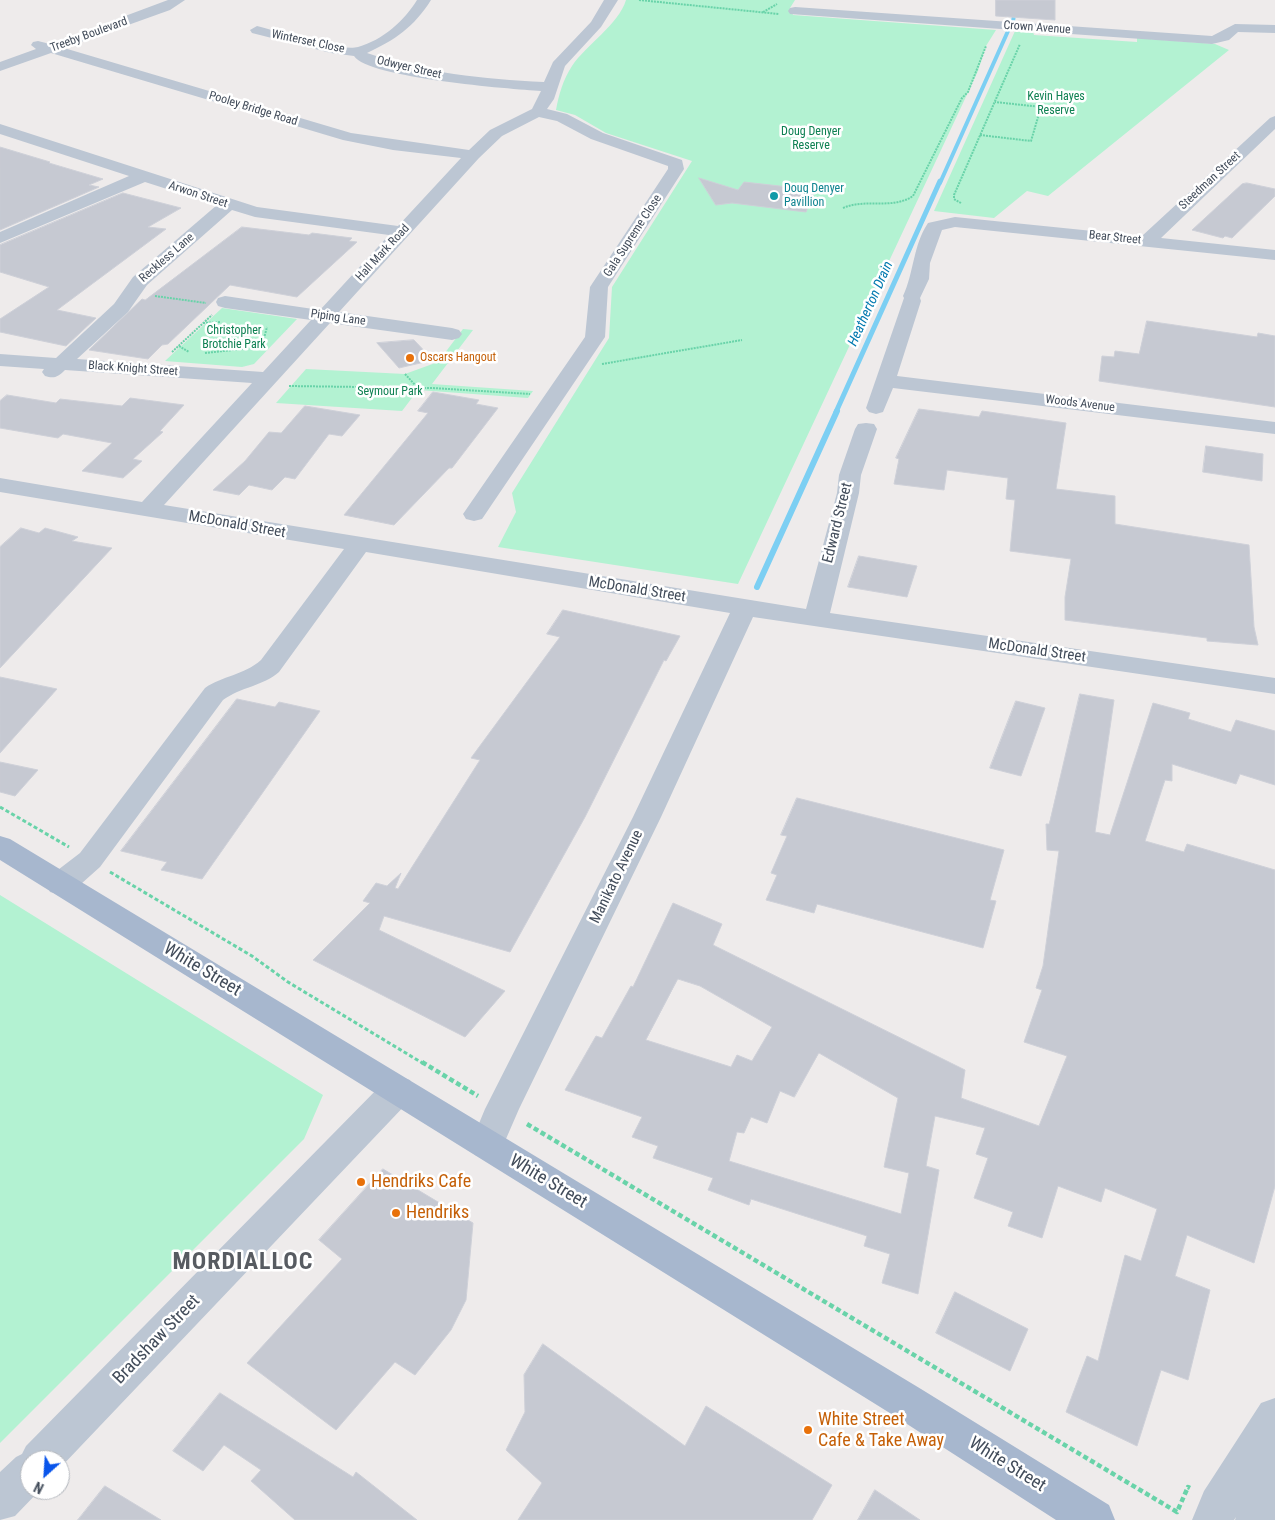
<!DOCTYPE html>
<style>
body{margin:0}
#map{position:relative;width:1275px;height:1520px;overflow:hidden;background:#eeebeb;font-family:"Roboto Condensed",sans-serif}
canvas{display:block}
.north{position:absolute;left:20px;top:1450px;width:50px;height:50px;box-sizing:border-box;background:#fff;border:1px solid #b3b7bd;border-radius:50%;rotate:206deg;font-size:14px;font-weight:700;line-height:20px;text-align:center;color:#424c5a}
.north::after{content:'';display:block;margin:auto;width:18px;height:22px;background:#0955eb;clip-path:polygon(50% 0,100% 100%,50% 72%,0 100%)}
</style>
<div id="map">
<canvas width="1275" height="1520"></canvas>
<div class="north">N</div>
</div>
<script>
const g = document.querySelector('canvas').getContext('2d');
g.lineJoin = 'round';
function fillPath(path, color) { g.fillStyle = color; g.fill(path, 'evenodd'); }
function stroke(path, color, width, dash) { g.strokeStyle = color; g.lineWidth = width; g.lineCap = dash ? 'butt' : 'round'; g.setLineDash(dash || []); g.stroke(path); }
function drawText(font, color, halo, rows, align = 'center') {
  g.font = font + ' "Roboto Condensed",sans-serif'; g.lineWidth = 5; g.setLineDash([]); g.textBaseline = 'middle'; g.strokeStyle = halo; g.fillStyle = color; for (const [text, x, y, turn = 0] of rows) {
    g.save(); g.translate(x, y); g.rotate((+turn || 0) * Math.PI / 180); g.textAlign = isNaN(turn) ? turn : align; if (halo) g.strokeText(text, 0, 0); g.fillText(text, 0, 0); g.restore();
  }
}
fillPath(new Path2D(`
 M626,0H795L790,8L793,15L996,30L986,46L978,71L738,584L498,547L516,512L512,493L609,338L612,287L692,161L606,133L575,115L556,110C559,94 563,80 572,66C586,45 619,24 626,0Z
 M1015,31L1033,32L1034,35L1137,42V38L1215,44L1229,50L1048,196L1027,191L994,218L934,211Z
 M222,308L297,319L254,364L242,367L165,361Z
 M463,329L473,330L432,384L533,391L528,398L418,390L402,411L276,403L306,369L405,374L438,362Z
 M0,895L323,1095L304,1139L0,1443Z`), '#b3f2d2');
stroke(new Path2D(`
 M1013,21L1017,0
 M940,183L1008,31`), '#7ccff3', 4);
stroke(new Path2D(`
 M836,412L940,181`), '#7ccff3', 5);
stroke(new Path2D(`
 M757,587L837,411`), '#7ccff3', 6);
const building = new Path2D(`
 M996,0H1055V20L996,16Z
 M0,147L50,162L49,163L103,179L89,185L99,187L0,230Z
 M699,178L738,190L744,182L815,190L806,212L732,203L716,205Z
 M1247,183L1275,189V196L1232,238L1225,236L1223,238L1192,230L1242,184Z
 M123,193L181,208L148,227L166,229L57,310L96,318L66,346L0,332V319L49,287L0,272V245Z
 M242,227L309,235L312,233L352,238L349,241L357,242L297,297L230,285L168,344L162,345L148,359L89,350L142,299L145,300Z
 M1147,321L1257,337L1258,333L1275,336V407L1099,381L1102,356L1114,357L1115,351L1139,354Z
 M414,340L433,360L399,368L377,343Z
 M433,392L479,400L476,404L498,408L452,468H449L394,525L344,515L428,413L418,411Z
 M7,395L56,403L60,399L122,406L130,398L184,405L160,431L163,432L133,459L142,461L123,478L82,471L112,443L63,434L58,438L0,428V401Z
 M305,406L360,415L342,436L329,434L295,479L285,477L272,490L249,485L239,495L213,490L245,461L269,432L281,433Z
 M919,409L979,417L982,411L1066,423L1056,489L1115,496V524L1249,545L1254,627L1258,645L1207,641V638L1065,620V597L1071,559L1010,551L1015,500L1006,499L1008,478L947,470L944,490L894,484L899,459L896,458Z
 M1206,446L1263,454L1262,481L1203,472Z
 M21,528L39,533L45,528L78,537L72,541L112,548L0,668V547Z
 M859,556L917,566L907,597L848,587Z
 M563,610L680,636L666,661L664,660L585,817L510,952L384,916L379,930L505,991L465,1037L313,960L370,903L363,901L376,883L387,886L401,873L395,888L398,889L480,760L471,758L560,637L547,634Z
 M0,677L57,689L0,753Z
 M1080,694L1114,700L1095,832L1110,835L1153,703L1190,713L1188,719L1231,732L1236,720L1275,731V785L1240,774L1236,784L1172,764V781L1165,780L1145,841L1184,852L1187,844L1275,870V1186L1254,1263L1187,1235L1175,1276L1210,1290L1188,1380L1161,1370L1137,1446L1066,1412L1087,1356L1098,1361L1125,1255L1141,1261L1157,1209L1105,1188L1101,1202L1058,1186L1042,1238L1008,1226L1013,1212L974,1198L988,1158L976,1154L985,1128L935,1116L926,1166L939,1170L918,1294L882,1283L890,1254L864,1246L867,1236L751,1199L749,1205L708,1190L713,1178L653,1158L658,1146L632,1137L642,1117L565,1090L596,1036L602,1038L631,986L633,987L673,903L722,924L713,945L965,1070L961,1098L1039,1126L1067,1056L1024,1042L1042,990L1036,988L1043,966L1059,851L1047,850L1046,824H1049ZM678,979L700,986L772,1027L752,1061L737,1055L731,1067L646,1040ZM819,1053L898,1098L884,1167L909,1173L901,1214L729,1161L737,1132L744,1133L751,1117L767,1123L780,1091L794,1097Z
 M237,699L275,707L279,702L320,711L202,879L161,870L167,862L121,851Z
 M1016,701L1045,708L1021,776L990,768Z
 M0,762L38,770L15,796L0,792Z
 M797,798L1004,850L990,900L996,901L983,948L817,904L814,913L766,900L777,875L771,873L787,836L781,835Z
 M383,1169L473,1223L466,1300L451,1330L415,1375L395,1362L336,1430L247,1363L342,1259L319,1240Z
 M955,1292L1028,1329L1010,1371L936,1333Z
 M543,1344L685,1446L706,1406L832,1485L812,1520H518L542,1483L506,1450L525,1412L524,1375Z
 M220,1393L353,1477L356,1472L417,1520H295L251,1481L261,1470L224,1445L203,1471L173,1451Z
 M105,1486L161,1520H78Z
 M875,1490L920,1520H858Z`);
fillPath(building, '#c6c9d2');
stroke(building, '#ced0d8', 1);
stroke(new Path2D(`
 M639,0L779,14
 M763,12L777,4
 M980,135L1031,141L1041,107L995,102
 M961,203L954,199V195L1020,44
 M843,208C866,198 892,210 913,196L962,98L968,92L986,46
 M155,296L206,303
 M203,323L221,322
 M179,346L189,352
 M172,352L212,315
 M205,353L251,348L263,342L267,327
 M602,364L742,340
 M405,374L417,387
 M289,386L432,388L530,394`), '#69d3a9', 2, [2, 1]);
stroke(new Path2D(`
 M0,807L69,847
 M110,872L252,956L288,982L424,1064`), '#69d3a9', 3, [4, 2.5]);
stroke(new Path2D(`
 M422,1062L478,1096
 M527,1124L1177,1512L1188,1487L1190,1488`), '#69d3a9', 4.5, [5, 3]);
fillPath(new Path2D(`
 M168,0H185L170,10L64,48L351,133L469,150L490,130L532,109L541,91C511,89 368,78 354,56L331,53L252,33L250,30L257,26C278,31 340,52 358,47C383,40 404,21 417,0H431C414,27 395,40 367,53C424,73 483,79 544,82L553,62L591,22L604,0H618L601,27L565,66L554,99L547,109L567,114L603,133L682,160L684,169L608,287L605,337L482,519L474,521L466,519L463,514L585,337L590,287L668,169V166L591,139L557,121L539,117L502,136L479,158L339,312L452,328L459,330L462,334L459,338L452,340L330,323L164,505L806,609L837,493L839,475L855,429L858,424L866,423L874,424L877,429L861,475L859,493L830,613L1275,678V694L753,617L661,817L519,1109L499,1155L487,1160L475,1155L470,1145L485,1109L633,817L730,613L366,552L279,672C263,686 241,687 223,700L100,867L72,892L61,895L50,892L46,884L50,876L80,853L205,688C222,676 244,675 261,660L344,549L0,492V478L142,502L252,383L65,370C58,377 54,379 45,376L42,372L44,369L0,366V354L56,358L114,304L133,277L217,205L145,182L0,243V232L129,176L0,134V124L257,207L398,226L461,158L393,150L343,140L51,53L0,71V62L36,49L31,45L33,42L38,41L50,44ZM232,210L255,217L389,235L320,310L225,296L218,298L216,302L218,306L225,308L311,320L263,372L77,359L128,312L147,285Z
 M795,7L1212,36L1235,24L1275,25V33L1238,32L1229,40L1212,44L790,14L788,11L790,8Z
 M1275,116V129L1161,238L1275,250V260L955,227L942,230L930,263L929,279L920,298L921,301L897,376L1275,422V434L893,388L883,412L876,414L869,412L866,408L904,298L903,296C914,273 913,245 928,223L955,217L1142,236L1270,118Z
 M398,1076L410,1080L415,1090L410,1100L60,1468V1460H30V1490H40L15,1516L0,1520V1472L16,1457L22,1454L26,1446L386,1080Z
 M1275,1398V1520H1235L1236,1517L1234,1520H1192L1204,1491L1261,1403Z`), '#bcc6d3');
fillPath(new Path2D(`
 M0,836L10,839L921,1389L1109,1505L1115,1520H1056L893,1415L0,860Z`), '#a7b7ce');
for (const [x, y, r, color] of [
 [774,196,5,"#0f9aa8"],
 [410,358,5,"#e8710a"],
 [361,1182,5,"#e8710a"],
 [396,1213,5,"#e8710a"],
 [808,1430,5,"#e8710a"]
]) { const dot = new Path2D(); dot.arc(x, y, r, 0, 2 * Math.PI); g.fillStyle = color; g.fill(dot); stroke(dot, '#fff', 2); }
drawText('12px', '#424c5a', '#fff', [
 ["Crown Avenue",1037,28,4],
 ["Treeby Boulevard",89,35,-20],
 ["Winterset Close",308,42,12],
 ["Odwyer Street",409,68,13],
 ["Pooley Bridge Road",253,109,17],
 ["Steedman Street",1210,181,-43],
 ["Arwon Street",198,195,18],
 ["Gala Supreme Close",633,236,-57],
 ["Bear Street",1115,238,6],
 ["Hall Mark Road",383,253,-47],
 ["Reckless Lane",167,258,-41],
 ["Piping Lane",338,318,8],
 ["Black Knight Street",133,369,4],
 ["Woods Avenue",1080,404,7]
]);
drawText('12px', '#0e8052', '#fff', [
 ["Kevin Hayes",1056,97],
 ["Reserve",1056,111],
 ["Doug Denyer",811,132],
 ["Reserve",811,146],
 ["Christopher",234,331],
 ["Brotchie Park",234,345],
 ["Seymour Park",390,392]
]);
drawText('12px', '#0d838f', '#fff', [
 ["Doug Denyer",784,189],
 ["Pavillion",784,203]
], 'left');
drawText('12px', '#c56008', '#fff', [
 ["Oscars Hangout",420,358]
], 'left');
drawText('italic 14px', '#0079af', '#fff', [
 ["Heatherton Drain",871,304,-66]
]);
drawText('15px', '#424c5a', '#fff', [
 ["Edward Street",838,523,-76],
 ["McDonald Street",237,525,10],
 ["McDonald Street",637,590,9],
 ["McDonald Street",1037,651,8],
 ["Manikato Avenue",617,877,-64]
]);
drawText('18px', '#424c5a', '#fff', [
 ["White Street",202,970,31],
 ["White Street",548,1182,31],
 ["Bradshaw Street",157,1340,-46],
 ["White Street",1007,1465,32]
]);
drawText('18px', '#c56008', '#fff', [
 ["Hendriks Cafe",371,1182],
 ["Hendriks",406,1213],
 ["White Street",818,1420],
 ["Cafe & Take Away",818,1441]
], 'left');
g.letterSpacing = '1px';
drawText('bold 24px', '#575b61', '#fff', [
 ["MORDIALLOC",243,1263]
]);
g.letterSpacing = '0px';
</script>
